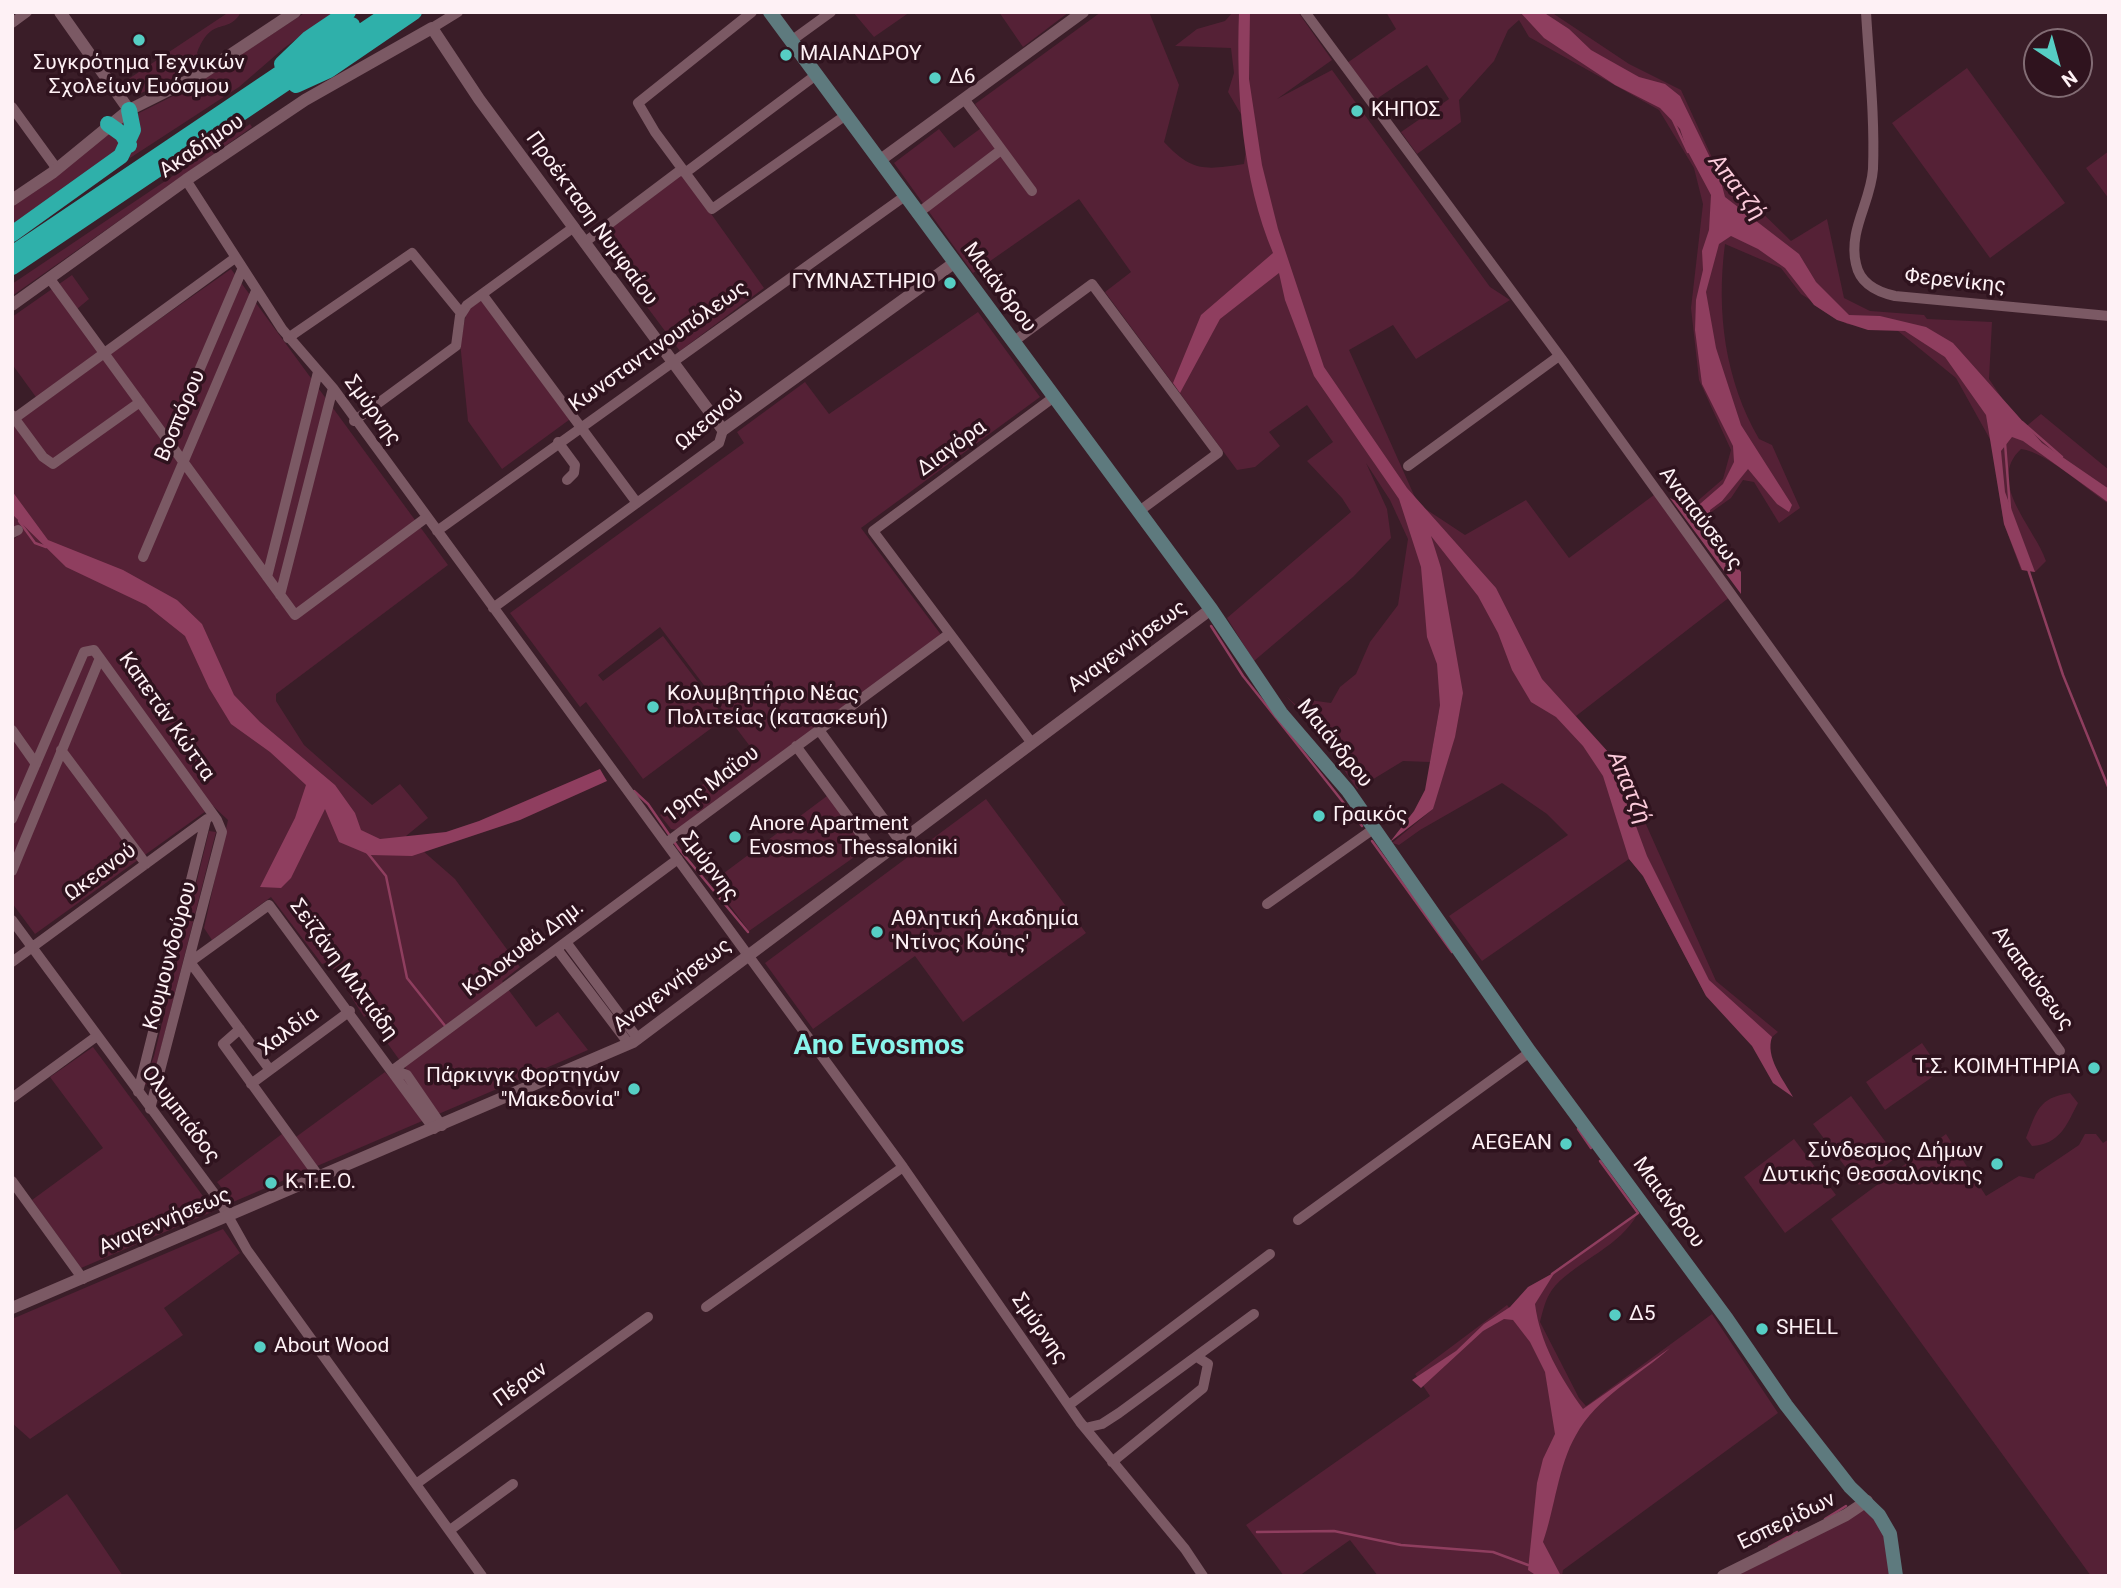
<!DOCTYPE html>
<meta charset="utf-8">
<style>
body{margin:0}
#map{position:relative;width:2121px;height:1588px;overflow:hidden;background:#3a1d28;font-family:Roboto,sans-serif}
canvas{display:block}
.frame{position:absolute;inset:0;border:14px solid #fef1f5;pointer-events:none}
.north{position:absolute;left:2023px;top:28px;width:70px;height:70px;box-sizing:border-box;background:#2f131e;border:2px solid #826c74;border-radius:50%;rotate:144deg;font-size:19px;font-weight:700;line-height:28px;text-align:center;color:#fef1f5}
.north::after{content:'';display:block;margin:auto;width:24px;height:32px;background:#56cec4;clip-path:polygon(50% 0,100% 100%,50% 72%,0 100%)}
</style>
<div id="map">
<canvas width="2121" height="1588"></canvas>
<div class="frame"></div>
<div class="north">N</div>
</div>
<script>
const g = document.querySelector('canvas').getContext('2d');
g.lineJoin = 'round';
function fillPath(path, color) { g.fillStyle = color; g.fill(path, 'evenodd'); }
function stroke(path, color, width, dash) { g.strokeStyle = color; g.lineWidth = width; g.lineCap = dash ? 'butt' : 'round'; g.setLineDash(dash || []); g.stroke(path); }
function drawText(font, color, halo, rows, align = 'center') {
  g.font = font + ' Roboto,sans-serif'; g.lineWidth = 7; g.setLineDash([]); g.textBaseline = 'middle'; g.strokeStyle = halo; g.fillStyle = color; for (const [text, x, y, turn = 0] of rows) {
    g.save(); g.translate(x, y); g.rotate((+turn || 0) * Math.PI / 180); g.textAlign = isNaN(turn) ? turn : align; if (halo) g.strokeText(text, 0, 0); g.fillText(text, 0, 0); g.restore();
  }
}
fillPath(new Path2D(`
 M229,12H241C228,36 212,14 197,53L203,64L135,96L124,82Z
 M306,12H334L284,48L239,87L130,158L121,149L12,231V204L123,121L191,87Z
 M853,12H910L874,37Z
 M999,12H1069L1023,47Z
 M1101,12H1149L1179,85L1164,142C1192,172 1205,170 1244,164L1249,128L1228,92L1234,73L1231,48L1175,46L1197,29L1225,21L1233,12H1298L1332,60L1277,99L1332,70L1490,287L1510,300L1416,359L1393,325L1349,350L1418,504L1465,535L1526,500L1569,558L1662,489L1735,593L1576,716L1609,753L1640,811L1716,981L1778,1032L1765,1043L1705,994L1643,876L1629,859L1482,961L1449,916L1568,835L1547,814L1502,783L1420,830L1399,845L1392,843L1433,809L1440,705L1430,762L1403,761L1357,789L1315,727L1286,696L1297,706L1309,700L1331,703L1340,687L1356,674L1370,642L1398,605L1408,539L1390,500L1366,463L1387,509L1391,538L1353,577L1254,661L1227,618L1351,512L1342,498L1307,461L1333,442L1307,405L1269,432L1280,446L1255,467L1237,470L1105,292L1131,272L1079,199L973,273L894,163L939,129L954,148L988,123L975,104Z
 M1386,12H1551L1629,64L1681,90L1726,188L1747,198L1791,241L1827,219L1844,298L1870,311L1924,315L1927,319L1992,322L1989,379L2023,429L2041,414L2109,470V504C2084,488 2048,453 2021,449C1985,482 2036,529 2046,561L2035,572L2021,570L2004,524L1991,441L1956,378L1898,331L1847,324L1801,294L1781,268L1725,244C1716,312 1725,380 1759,439L1772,445L1800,508L1779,523L1754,482L1743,480L1731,498L1710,513L1705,522L1688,517L1694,504L1723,479L1731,450L1699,380L1691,308L1703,204L1694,168L1659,110L1529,37L1519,20L1508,30L1494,61L1459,100L1461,122L1417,154L1401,132L1449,99L1427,65L1375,100L1347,63L1396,29Z
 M1967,68L2065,203L1990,258L1892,123Z
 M250,124L252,127L12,296V284Z
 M2109,151V199L2086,168Z
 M682,173L764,288L680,351L594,236Z
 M231,269L448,565L276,694V701L304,745L372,805L400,784L428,818L406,836L455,879L520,967L502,981L536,1027L558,1012L588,1050L233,1202L217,1182L282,1134L289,1142L385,1072L392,1080L406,1069L367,1015L364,1017L329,962L322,964L271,897L212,940L204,928L228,820L213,806L35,934L12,903V540L18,536L12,527V423L41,404L12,364V317L72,275L89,299L71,314L103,359Z
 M485,298L573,417L502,469L468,421L460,342L467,310Z
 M978,312L1040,397L861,528L942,636L677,830L671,829L660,815L752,749L660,627L598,675L603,681L663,636L725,718L643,779L586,702L580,707L510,613L744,443L737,432L805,382L829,414Z
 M831,793L870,846L749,931L712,882Z
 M986,799L1086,933L963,1022L915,956L813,1029L765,963Z
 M209,831L216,832L151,1087L144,1084L154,1056Z
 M1922,1043L1941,1071L1885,1110L1866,1082Z
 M93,1047L214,1211L81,1268L32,1200L103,1148L50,1077Z
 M2070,1093L2078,1103C2066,1126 2060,1144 2032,1146L2026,1138C2037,1111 2038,1098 2070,1093Z
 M1851,1096L1897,1157L1859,1185L1813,1124Z
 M1946,1134L1986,1196L2019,1176L2034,1179L2036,1174L2079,1145L2085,1134H2096L2103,1143L2109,1139V1576H2091L1831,1219Z
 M1794,1139L1836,1195L1785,1233L1744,1177Z
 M1638,1213C1620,1247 1580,1259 1555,1286C1546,1296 1543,1310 1540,1322L1579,1398L1586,1406L1712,1314L1778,1413L1563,1570L1562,1576H1378L1350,1540L1299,1576H1284L1246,1525L1430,1396L1415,1374L1507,1305L1518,1319L1524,1294Z
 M223,1229L240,1253L164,1308L183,1335L30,1439L12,1423V1319Z
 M67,1494L73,1502L123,1576H12V1532Z
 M1868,1508L1890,1534L1896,1576H1736Z`), '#552136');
fillPath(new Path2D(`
 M1239,12H1250L1249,79L1262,165L1278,229L1324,367L1407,488L1496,588L1542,679L1609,753L1647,856L1709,980L1772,1037C1765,1057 1783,1079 1793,1097L1773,1083L1752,1046L1706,996L1643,876L1629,859L1603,776L1583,746L1556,717L1531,702L1512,670L1498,633L1478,596L1431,536L1441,568L1463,693L1455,737L1433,809L1390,842L1414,811L1425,790L1440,705L1437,664L1427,637L1421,567L1399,499L1314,376L1285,300L1279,273L1220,319L1180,393L1173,383L1201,315L1273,253C1242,179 1236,92 1239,12Z
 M1520,12H1543L1569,29L1591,50L1639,77L1665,84L1680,96L1720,178L1725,197L1799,254L1816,282L1849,315L1880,316L1926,327L1953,343L2042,443L2109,489V503L2023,441L2012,437L2001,451L2005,492L2035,572L2022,570L2004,524L1986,415L1945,357L1905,331L1868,330L1837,320L1814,305L1785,268L1758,249L1731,236L1719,244L1706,292L1716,348L1741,425L1792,505L1789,512L1777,504L1748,469L1722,501L1710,510L1711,528L1741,572V594L1670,498L1693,510L1723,484L1734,462L1733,446L1702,384L1695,330L1696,300L1703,270L1702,251L1709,230L1711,195L1687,150L1680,129L1660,108L1615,85L1544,38Z
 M12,491L48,540L123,570L177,600L202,624L234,695L260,722L335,785L355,813L361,830L380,839L446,832L479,821L600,769L607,781L520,820L412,856L370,855L339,842L325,809L291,878L281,888L260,887L295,818L306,785L270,752L231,724L209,688L185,636L146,605L66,567L12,514Z
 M1555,1272L1535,1304C1540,1343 1560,1377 1583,1409L1670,1348C1640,1375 1596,1398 1576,1435C1558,1466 1555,1508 1543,1542L1561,1576H1537L1528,1570L1537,1483L1543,1459L1555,1434L1545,1372L1530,1342L1513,1320L1504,1319L1483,1331L1421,1388L1412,1380L1456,1351L1484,1324L1510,1307L1528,1287Z`), '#8f3e5f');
stroke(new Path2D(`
 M1673,120L1688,152
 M2022,422L2062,457
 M2005,443L2010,509
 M19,521L35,543L46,547
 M2028,569L2063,675L2109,789
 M1211,626L1243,676L1362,826
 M634,791L648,804L679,849L748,932
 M1372,841L1452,952
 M366,851L386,876L407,978L446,1027
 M1578,1129L1591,1148
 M1552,1274L1638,1213L1600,1161
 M1825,1519L1846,1506
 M1257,1532L1334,1531L1401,1545L1493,1552L1528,1565
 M1769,1547L1797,1532`), '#8f3e5f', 2.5);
stroke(new Path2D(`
 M752,12L638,103L655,132L712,209L846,115
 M1305,12L1564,362L2060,1051
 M1866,12C1869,64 1875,117 1873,169C1871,202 1848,230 1856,264C1860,284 1877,292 1895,296L2109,316
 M12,23L27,12
 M432,28L458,12
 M791,41L831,12
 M965,100L1032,191
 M12,107L57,169
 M685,173L816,75
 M186,180L282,329L333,388L903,1167L1080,1422L1185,1549L1203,1576
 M917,214L1001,150
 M585,242L682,169
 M50,279L295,615L427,517
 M482,294L637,503
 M288,338L412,253L461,313
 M1013,342L1092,284L1218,453L1138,512
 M12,415L43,457L53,464L140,402
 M15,418L235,258
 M354,421L456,346L460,316L467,305L574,227
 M169,441L242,270
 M558,442L575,465L574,473L567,480
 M1408,466L1559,356
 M437,531L905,196
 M12,533L18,530
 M143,557L256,291
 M267,577L318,372
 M280,595L333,388
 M493,608L719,443L723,430
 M12,730L36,764
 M819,730L899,840
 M1031,742L873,531L1054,397
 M796,746L877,856
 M61,750L146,864
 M12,819L84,652L94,650L217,820L222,832L150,1109
 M666,843L949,634
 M12,871L100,658
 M1267,904L1372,830
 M12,920L219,1200L247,1250L482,1576
 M566,942L638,1039
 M557,949L629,1044
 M12,962L207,819
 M240,1029L223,1044L320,1178
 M270,1070L190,962L269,905L434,1129
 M393,1070L678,859
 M393,1070L407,1075L442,1126
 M251,1084L350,1011
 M138,1092L206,820
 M12,1098L97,1036
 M12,1181L83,1279
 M1298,1220L1530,1052
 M706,1307L903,1167
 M1069,1405L1270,1254
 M1085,1428L1102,1424L1119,1413L1254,1314
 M1112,1462L1203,1388L1208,1364L1197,1357
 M416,1484L648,1317
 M450,1530L513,1484`), '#7b5964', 10);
stroke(new Path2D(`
 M60,12L129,110
 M879,161L1083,12
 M12,200L52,173L129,110L203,73L295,12
 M12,305L186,180L305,100L432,28L479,99L723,430L954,263
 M12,1308L633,1042L1211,609
 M1723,1576L1846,1515L1867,1501`), '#7b5964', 12);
stroke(new Path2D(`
 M770,12L1211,609L1281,713L1348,791L1530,1052L1727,1319L1786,1405L1850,1487L1879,1515L1890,1534L1896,1576`), '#5e7a7e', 14);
stroke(new Path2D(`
 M282,64L308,39L348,12
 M296,85L329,70L414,12
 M108,124L122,134L129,145
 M12,234L121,156L133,130L129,110
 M12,254L352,25
 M12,267L391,12`), '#2fb0aa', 16);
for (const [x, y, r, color] of [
 [139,40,7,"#56cec4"],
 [786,55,7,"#56cec4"],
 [935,78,7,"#56cec4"],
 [1357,111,7,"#56cec4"],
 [950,283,7,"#56cec4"],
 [653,707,7,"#56cec4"],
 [1319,816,7,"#56cec4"],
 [735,837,7,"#56cec4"],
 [877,932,7,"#56cec4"],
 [2094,1068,7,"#56cec4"],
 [634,1089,7,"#56cec4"],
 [1566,1144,7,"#56cec4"],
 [1997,1164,7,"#56cec4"],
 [271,1183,7,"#56cec4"],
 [1615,1315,7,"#56cec4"],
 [1762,1329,7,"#56cec4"],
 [260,1347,7,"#56cec4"]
]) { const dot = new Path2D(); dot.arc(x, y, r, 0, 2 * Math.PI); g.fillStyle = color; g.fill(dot); stroke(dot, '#2f131e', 2.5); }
drawText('21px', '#fef1f5', '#2f131e', [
 ["ΜΑΙΑΝΔΡΟΥ",800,55],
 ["Συγκρότημα Τεχνικών",139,64,"center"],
 ["Σχολείων Ευόσμου",139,88,"center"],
 ["Δ6",949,78],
 ["ΚΗΠΟΣ",1371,111],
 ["ΓΥΜΝΑΣΤΗΡΙΟ",936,283,"right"],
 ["Κολυμβητήριο Νέας",667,695],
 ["Πολιτείας (κατασκευή)",667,719],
 ["Γραικός",1333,816],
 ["Anore Apartment",749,825],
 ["Evosmos Thessaloniki",749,849],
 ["Αθλητική Ακαδημία",891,920],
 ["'Ντίνος Κούης'",891,944],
 ["Τ.Σ. ΚΟΙΜΗΤΗΡΙΑ",2080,1068,"right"],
 ["Πάρκινγκ Φορτηγών",620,1077,"right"],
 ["\"Μακεδονία\"",620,1101,"right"],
 ["AEGEAN",1552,1144,"right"],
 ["Σύνδεσμος Δήμων",1983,1152,"right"],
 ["Δυτικής Θεσσαλονίκης",1983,1176,"right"],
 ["K.T.E.O.",285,1183],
 ["Δ5",1629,1315],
 ["SHELL",1776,1329],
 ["About Wood",274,1347]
], 'left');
drawText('21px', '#fef1f5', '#2f131e', [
 ["Ακαδήμου",202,147,-34],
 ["Προέκταση Νυμφαίου",591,219,54],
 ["Φερενίκης",1955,282,6],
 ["Μαιάνδρου",999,288,53],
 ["Κωνσταντινουπόλεως",659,347,-35],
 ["Σμύρνης",372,411,54],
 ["Βοσπόρου",181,416,-67],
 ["Ωκεανού",710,420,-41],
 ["Διαγόρα",952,449,-36],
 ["Αναπαύσεως",1700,519,53],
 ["Αναγεννήσεως",1128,647,-36],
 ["Καπετάν Κώττα",166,717,55],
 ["Μαιάνδρου",1334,744,51],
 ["19ης Μαΐου",712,785,-37],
 ["Σμύρνης",709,867,53],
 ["Ωκεανού",101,873,-36],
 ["Κολοκυθά Δημ.",524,949,-37],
 ["Κουμουνδούρου",171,956,-75],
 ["Σεϊζάνη Μιλτιάδη",343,970,54],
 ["Αναπαύσεως",2032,979,54],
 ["Αναγεννήσεως",673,986,-37],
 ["Χαλδία",289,1032,-36],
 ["Ολυμπιάδος",180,1115,53],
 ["Μαιάνδρου",1668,1203,54],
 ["Αναγεννήσεως",165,1222,-23],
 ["Σμύρνης",1039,1329,55],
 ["Πέραν",521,1385,-36],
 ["Εσπερίδων",1787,1522,-26]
]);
drawText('italic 23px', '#fccbdb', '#2f131e', [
 ["Απατζή",1736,188,52],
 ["Απατζή",1628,788,67]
]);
drawText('bold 28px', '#8af4eb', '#2f131e', [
 ["Ano Evosmos",879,1047]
]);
</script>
